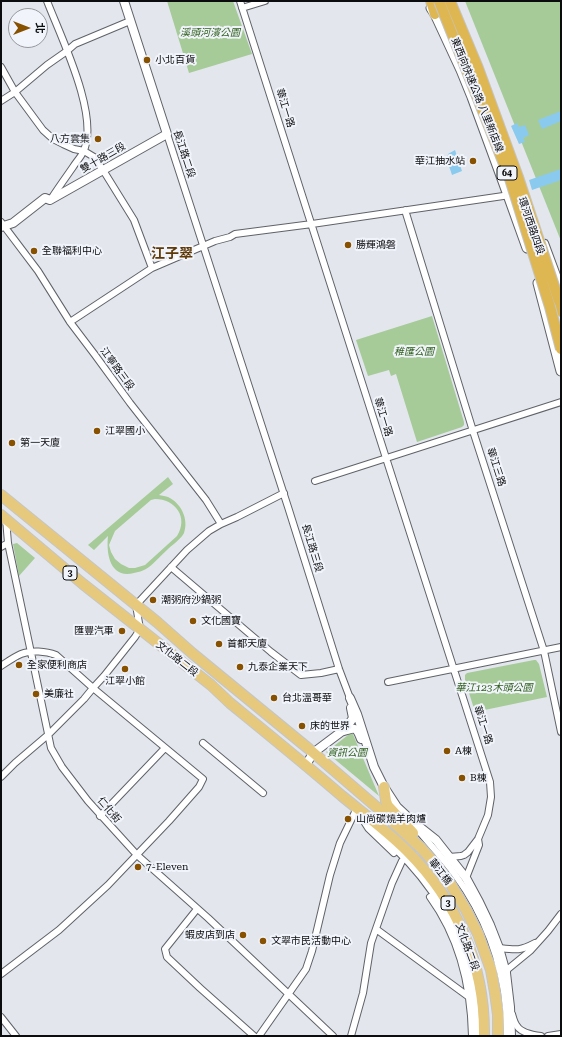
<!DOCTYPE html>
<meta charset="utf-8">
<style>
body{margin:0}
#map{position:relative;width:562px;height:1037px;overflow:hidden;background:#e3e7ed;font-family:"Roboto Serif","Noto Sans TC",serif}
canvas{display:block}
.frame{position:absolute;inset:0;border:2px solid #0b0c0e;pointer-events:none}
.north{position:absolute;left:8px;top:8px;width:40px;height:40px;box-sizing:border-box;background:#f1f4fb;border:1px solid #95979c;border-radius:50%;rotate:90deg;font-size:11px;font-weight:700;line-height:16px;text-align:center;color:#0b0c0e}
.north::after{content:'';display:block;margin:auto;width:14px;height:18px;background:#875100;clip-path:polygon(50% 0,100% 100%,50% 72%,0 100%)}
</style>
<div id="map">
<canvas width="562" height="1037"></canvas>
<div class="frame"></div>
<div class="north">北</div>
</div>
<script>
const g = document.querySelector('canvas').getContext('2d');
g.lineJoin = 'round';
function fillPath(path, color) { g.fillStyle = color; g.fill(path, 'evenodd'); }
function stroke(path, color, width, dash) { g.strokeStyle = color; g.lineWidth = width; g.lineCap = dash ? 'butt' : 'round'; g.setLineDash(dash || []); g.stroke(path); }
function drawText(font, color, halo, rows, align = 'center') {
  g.font = font + ' "Roboto Serif","Noto Sans TC",serif'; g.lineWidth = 4; g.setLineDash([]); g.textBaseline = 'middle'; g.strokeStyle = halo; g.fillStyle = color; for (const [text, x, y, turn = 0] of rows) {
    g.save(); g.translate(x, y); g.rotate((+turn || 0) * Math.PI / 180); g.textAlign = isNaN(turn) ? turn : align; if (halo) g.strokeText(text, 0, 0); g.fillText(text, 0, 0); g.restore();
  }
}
fillPath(new Path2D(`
 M167,1H233L252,54L189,73Z
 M465,1H561V241Z
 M432,316L464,422V425L462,427L417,442L396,374L391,376L389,370L368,376L356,340Z
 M168,477L173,484L159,495C162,496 166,496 168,497C181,503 189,519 184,533C182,538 171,546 167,550C161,555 152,566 146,569C143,571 138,572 134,573C110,579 106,554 108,536L94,550L88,545ZM155,499C175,499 189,517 177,536L145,565L135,568H129L121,564L115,559L111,552L109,545L115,531L151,500Z
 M17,543L35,558L19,576L13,544Z
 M534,660H536L539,664L547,697L475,712L465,680V675L467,673Z
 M352,732L379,796L326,752Z`), '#a6cb99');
fillPath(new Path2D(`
 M561,111V121L542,129L538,120Z
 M517,123L519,127L525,125L529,135L523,138L525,142L519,144L511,126Z
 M455,150L462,171L452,175C450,168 446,161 448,154Z
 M561,169V180L532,190L529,180Z`), '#8acaee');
const minor = new Path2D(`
 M47,1C60,35 101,118 83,152C81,157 76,162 73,167C66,177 58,188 51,199
 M240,1L386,458L490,782L491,797L488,815L478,839L468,852L464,855L461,856L449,857
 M242,8L265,1
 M1,67L15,92L43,130L53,139L63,144L74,149L84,151L94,157L103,170L134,220L152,268
 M1,101L15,92L47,65L67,51L75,44L130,21
 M167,134L288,507L339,669L350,698
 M405,210L473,431L544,651L561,732
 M1,222L38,271L70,322L95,355L130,403L206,500L221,524
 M545,243L561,286
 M70,322L152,268L215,241L230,237L235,234L312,224L510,195
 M315,481C397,454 479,429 561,402
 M6,519L8,543L51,748L62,767L88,801L137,855L208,918L333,1036
 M1,547L8,543
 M171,567L271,652L301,675L321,673L339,669
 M1,666C7,662 14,657 21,654C31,650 46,651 56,655L93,688L203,779L199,787L169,821L108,885L59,930L1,974
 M388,682L561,647
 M203,743L263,793
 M1,777L15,763L49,734L84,699L93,688L104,676L135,637L140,629L136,605L187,550L209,531L221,524L237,517L284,493
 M358,812L368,828L394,853
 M100,816L165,748
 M413,824C427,842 443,857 456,876C484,914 502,961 506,1009C507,1018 507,1027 507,1036
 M372,826C384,838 397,850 409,863C441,898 465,942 473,990C476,1005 476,1021 477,1036
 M466,878L479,845L478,839
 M430,897C459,937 471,987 472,1036
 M197,909L165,949L167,957L200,988L254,1036
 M376,929L469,997
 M499,948C516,950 520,951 535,943
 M506,973L508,969L530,951L548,931L561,914
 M512,1014C513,1017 514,1023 517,1026C521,1033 533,1035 541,1036
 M1,1017L16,1036
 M259,1036L306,969L312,951L330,875L340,843L356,810L360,814
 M351,1036L363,993L371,943L392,883L402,861
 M548,1036L561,1034`);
const tertiary = new Path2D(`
 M1,227L13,223L45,198L50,200L167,134L124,1
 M350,698L357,714L374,767L384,787L397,807L412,821L436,840L466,878L479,902L490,925L499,948L506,973L510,1007L511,1036
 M341,732C354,728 356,725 361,739
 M306,765L313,753L341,732L351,721L353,718L351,708`);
const secondary = new Path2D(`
 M431,8L435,14L461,70L472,97L508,195L527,248
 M538,283L561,371`);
const primary = new Path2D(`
 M1,495L157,622L192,653L309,749L380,810L421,848L437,866L451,885L466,910L478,934L491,970L495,993L498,1015V1036
 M1,515L83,584L211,685L230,703C268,734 305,764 342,796C364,814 387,831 407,851C457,901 485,965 484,1036
 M384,787L386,801L388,806L413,833`);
const trunk = new Path2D(`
 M431,1L435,14
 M559,301L561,311`);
stroke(minor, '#5f6268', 8);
stroke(tertiary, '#5f6268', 10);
stroke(secondary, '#5f6268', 11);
stroke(primary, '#c4c5c5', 12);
stroke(trunk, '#c4c5c5', 12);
stroke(minor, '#fff', 6);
stroke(tertiary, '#fff', 8);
stroke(secondary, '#fff', 9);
stroke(primary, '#e7c97d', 10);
stroke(trunk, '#dfb752', 10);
const trunkBridge = new Path2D(`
 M439,1L510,179L550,307L561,349
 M450,1L478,68L518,177L559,301`);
stroke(trunkBridge, '#c4c5c5', 12, []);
stroke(trunkBridge, '#dfb752', 10);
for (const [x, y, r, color] of [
 [147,60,4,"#875100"],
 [98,139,4,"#875100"],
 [473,161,4,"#875100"],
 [348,245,4,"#875100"],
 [34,251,4,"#875100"],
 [97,431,4,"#875100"],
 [12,443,4,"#875100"],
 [153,600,4,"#875100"],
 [193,621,4,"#875100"],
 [122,631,4,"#875100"],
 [219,644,4,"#875100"],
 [19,665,4,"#875100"],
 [240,667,4,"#875100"],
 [125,669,4,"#875100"],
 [36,694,4,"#875100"],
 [274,698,4,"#875100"],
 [302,726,4,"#875100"],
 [447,751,4,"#875100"],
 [462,778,4,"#875100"],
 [348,819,4,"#875100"],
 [138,867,4,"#875100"],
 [243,935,4,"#875100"],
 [263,941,4,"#875100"]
]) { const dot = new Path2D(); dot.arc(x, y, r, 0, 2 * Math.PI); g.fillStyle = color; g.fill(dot); stroke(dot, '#f1f4fb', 1.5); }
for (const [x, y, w] of [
 [507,173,20],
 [70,573,14],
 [448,903,14]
]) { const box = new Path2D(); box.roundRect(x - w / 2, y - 7, w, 14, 3); g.fillStyle = '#f1f4fb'; g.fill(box); stroke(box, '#0b0c0e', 1); }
drawText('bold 9px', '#0b0c0e', null, [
 ["64",507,173],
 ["3",70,573],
 ["3",448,903]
]);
drawText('italic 10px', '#2d5e19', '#f1f4fb', [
 ["溪頭河濱公園",210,33],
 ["稚匯公園",414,352],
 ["華江123木頭公園",494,688],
 ["資訊公園",347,753]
]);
drawText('10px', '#0b0c0e', '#f1f4fb', [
 ["小北百貨",155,60],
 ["八方雲集",90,139,"right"],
 ["華江抽水站",465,161,"right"],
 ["勝輝鴻磐",356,245],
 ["全聯福利中心",42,251],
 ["江翠國小",105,431],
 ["第一天廈",20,443],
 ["潮粥府沙鍋粥",161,600],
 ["文化國寶",201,621],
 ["匯豐汽車",114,631,"right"],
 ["首都天廈",227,644],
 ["全家便利商店",27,665],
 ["九泰企業天下",248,667],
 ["江翠小館",125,681,"center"],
 ["美廉社",44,694],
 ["台北溫哥華",282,698],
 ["床的世界",310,726],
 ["A棟",455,751],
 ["B棟",470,778],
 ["山尚碳燒羊肉爐",356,819],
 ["7-Eleven",146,867],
 ["蝦皮店到店",235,935,"right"],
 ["文翠市民活動中心",271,941]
], 'left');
drawText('10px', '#0b0c0e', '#f1f4fb', [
 ["東西向快速公路 八里新店線",477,95,68],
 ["華江一路",285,108,73],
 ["長江路二段",184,154,72],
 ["雙十路三段",103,158,-30],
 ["環河西路四段",531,226,71],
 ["江寧路三段",117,369,54],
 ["華江一路",383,417,73],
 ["華江三路",496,467,72],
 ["長江路三段",312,548,73],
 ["文化路二段",177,659,38],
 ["華江一路",483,725,72],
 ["仁化街",109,810,49],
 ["華江橋",440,872,52],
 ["文化路二段",467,947,70]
]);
drawText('bold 14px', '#5f3a07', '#f1f4fb', [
 ["江子翠",172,254]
]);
</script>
